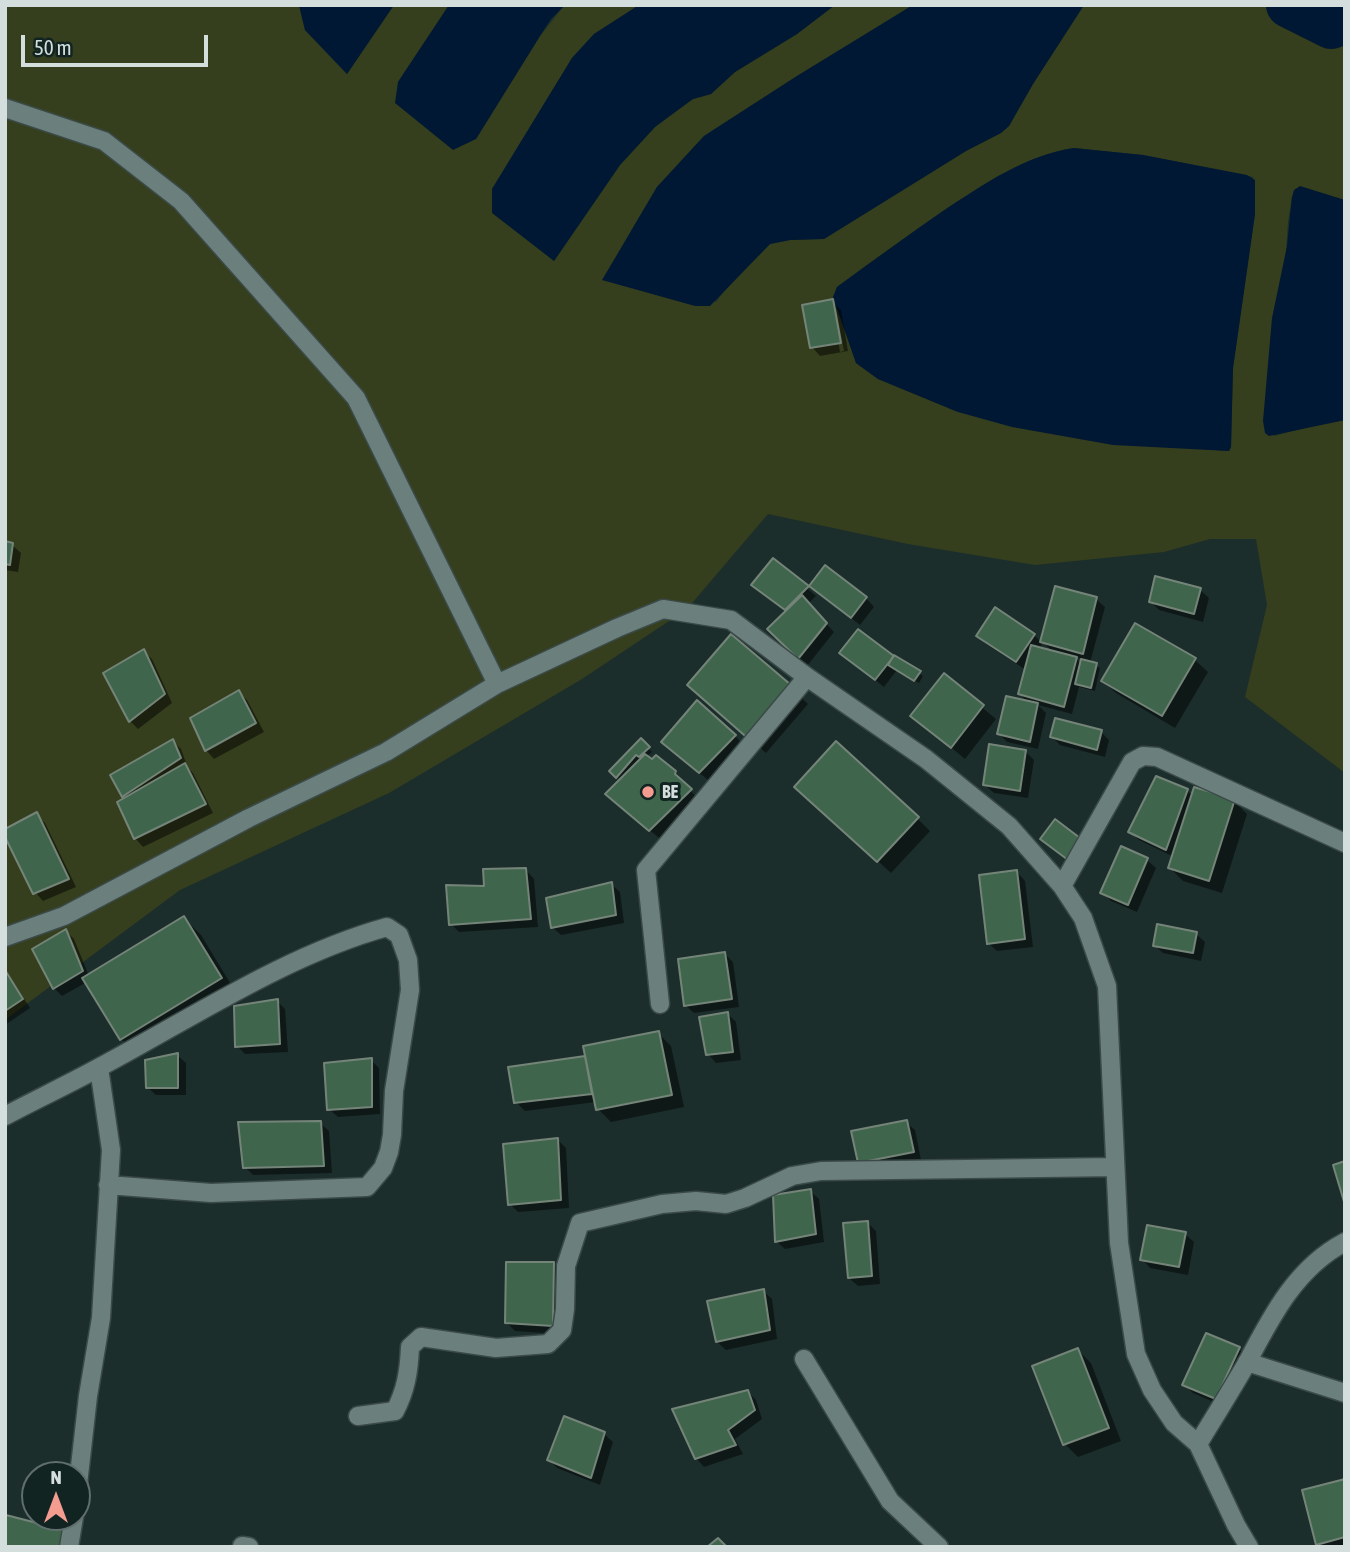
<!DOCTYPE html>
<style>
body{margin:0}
#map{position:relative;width:1350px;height:1552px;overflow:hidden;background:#1c2e2c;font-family:"Asap Condensed",sans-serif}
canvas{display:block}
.frame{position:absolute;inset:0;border:7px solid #d4dfdd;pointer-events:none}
.north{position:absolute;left:21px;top:1461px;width:70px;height:70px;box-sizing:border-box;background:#122422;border:2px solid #606f6d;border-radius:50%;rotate:0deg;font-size:19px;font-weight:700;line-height:28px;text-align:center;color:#d4dfdd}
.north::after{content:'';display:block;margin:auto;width:24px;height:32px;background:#f59c90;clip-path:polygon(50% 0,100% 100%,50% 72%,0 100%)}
.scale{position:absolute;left:21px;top:35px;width:187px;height:32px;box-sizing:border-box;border:4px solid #d4dfdd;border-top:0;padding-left:9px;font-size:21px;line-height:24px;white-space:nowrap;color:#d4dfdd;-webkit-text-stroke:5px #122422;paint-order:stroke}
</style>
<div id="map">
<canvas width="1350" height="1552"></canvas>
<div class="frame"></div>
<div class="north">N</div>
<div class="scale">50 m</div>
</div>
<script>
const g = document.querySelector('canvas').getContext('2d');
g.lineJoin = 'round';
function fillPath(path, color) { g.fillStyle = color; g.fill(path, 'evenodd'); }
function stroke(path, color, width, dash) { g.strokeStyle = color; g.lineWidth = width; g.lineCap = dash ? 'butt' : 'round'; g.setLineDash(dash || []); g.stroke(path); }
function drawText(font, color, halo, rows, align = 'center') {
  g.font = font + ' "Asap Condensed",sans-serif'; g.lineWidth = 6; g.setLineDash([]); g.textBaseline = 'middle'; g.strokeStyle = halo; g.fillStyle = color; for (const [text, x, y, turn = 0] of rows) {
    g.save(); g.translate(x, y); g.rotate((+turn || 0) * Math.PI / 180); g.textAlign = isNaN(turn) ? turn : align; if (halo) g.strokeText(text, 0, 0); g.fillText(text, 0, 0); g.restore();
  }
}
fillPath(new Path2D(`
 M5,5H299L305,30L347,74L394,5H449L398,82L476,139L540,36L563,7L639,5L594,34L572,58L492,189L535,245L554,261L620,165L655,127L677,109L693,99L711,94L735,72L797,34L835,5H913L797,76L704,136L657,187L631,231L716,302L731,282L770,244L790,240L824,239L966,151L1001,133L1009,126L1033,84L1084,5H1345V200L1292,197L1288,222L1274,436L1312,426L1345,420V773L1245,697L1267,605L1256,539H1210L1164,552L1035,565L908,544L768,514L687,609L582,679L389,793L180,890L5,1020ZM1074,148L1143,155L1253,177L1255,214L1233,368L1231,447L1229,451L1176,447L958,412L878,379L856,363L833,297L837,287C872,261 907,236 943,211C983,185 1025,155 1074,148Z`), '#353f1d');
fillPath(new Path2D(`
 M299,5H394L347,74L305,30Z
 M449,5H565L551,19L540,36L476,139L453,150L395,103L398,82Z
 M639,5H835L797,34L735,72L711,94L693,99L655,127L620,165L554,261L492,213V189L572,58L594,34Z
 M913,5H1084L1033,84L1009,126L1001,133L966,151L824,239L790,240L770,244L710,306H695L602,280L657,187L704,136L797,76Z
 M1074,148L1143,155L1247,175L1255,180V214L1233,368L1231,447L1229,451L1113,445L1012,427L958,412L878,379L856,363L833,297L837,287C872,261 907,236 943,211C983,185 1025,155 1074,148Z
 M1300,186L1345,200V420L1269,436L1265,433L1263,421L1272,318L1287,246L1292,197L1294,190Z`), '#001833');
fillPath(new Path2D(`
 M832,301L841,310L848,351L820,356L812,347ZM833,308H836L844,351L840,352Z
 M5,543L12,545L21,553L18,572L5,570Z
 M774,560L816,596L808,604L834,632L807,666L769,629L787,612L754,585Z
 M811,586L866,598L874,607L860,625Z
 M1057,588L1096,599L1105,607L1090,663L1100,668L1095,691L1079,687L1072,714L1038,705L1046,713L1038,749L1007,742L999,734L1028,703L1020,694L1026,670L986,644L978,636L1034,635L1042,643ZM1043,642L1054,653L1039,649ZM1073,656L1083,659L1082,664Z
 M1200,590L1209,598L1203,622L1159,610L1151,602Z
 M143,651L152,659L172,703L138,729L130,721Z
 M842,653L894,659L923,676L919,683L897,670L884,687Z
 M1195,660L1208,672L1175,728L1116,693L1103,681Z
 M944,676L996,719L965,759L913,716Z
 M689,685L795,691L808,704L766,753Z
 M238,692L247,700L264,732L214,759L206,750L192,719Z
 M1101,732L1109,740L1105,757L1060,745L1052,737Z
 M735,736L743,744L708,780L672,750Z
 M173,741L181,749L188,768L193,773L213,813L143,847L135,838L126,799L123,796Z
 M641,741L652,752L646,757L675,772L684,781L682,783L699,799L659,838L616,802L621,780L612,771Z
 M1025,751L1034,760L1028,798L994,793L985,785Z
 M1187,791L1193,796L1234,801L1247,814L1222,893L1183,881L1170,868L1174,857L1139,840L1130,832Z
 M810,799L917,818L930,831L891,873Z
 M36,814L45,823L76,887L43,901L35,892Z
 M1121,849L1147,860L1156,868L1137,912L1111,901L1102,892Z
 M526,870L534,879L538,927L459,932L451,924Z
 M1017,872L1025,881L1033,947L997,951L988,943Z
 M611,884L620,892L624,923L561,935L552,927Z
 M184,918L201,935L238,996L139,1056L121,1039L87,982L62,996L54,988L66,931L74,939L89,976Z
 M1196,934L1205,942L1201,961L1163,953L1154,945Z
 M725,954L733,962L739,1007L694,1013L685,1005Z
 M5,970L30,1008L5,1025Z
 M277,1001L285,1009L288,1052L245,1054L237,1046Z
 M728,1014L736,1022L741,1060L716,1063L708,1054Z
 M658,1033L671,1046L684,1107L611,1122L598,1109L596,1102L525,1111L516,1102L584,1058L588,1062Z
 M177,1055L186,1063V1095H156L147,1087Z
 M371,1060L379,1068L380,1114L338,1117L329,1109Z
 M906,1122L915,1130L921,1160L868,1171L859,1162Z
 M320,1123L329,1131L332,1173L253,1175L245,1167Z
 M557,1139L566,1148L569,1208L518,1212L510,1204Z
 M810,1191L819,1199L824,1242L785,1249L776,1241Z
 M868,1223L876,1231L880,1284L858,1286L849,1278Z
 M1185,1234L1194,1242L1188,1275L1150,1268L1142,1259Z
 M554,1264L562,1272L560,1334L515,1331L507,1323Z
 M763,1291L772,1299L777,1339L726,1350L717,1342Z
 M1239,1349L1247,1357L1225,1407L1193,1393L1184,1384Z
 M1078,1350L1091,1363L1121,1441L1078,1457L1065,1444Z
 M747,1391L756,1400L762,1419L735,1439L743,1454L704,1467L696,1458Z
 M604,1434L613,1442L600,1485L557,1468L549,1460Z
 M1345,1481V1547H1320L1318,1544Z`), '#0007');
stroke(new Path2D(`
 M1289,5L1331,26L1345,21`), '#001833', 46);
const building = new Path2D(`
 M833,299L841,343L810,348L802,305Z
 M5,541L13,543L10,565L5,564Z
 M773,558L809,586L785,610L751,585Z
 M825,565L867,597L851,618L809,586Z
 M1155,576L1201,588L1194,614L1149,602Z
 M1055,586L1097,597L1083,654L1040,642Z
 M802,595L827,623L798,659L767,629Z
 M995,607L1035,634L1016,662L976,636Z
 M1135,623L1196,658L1162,716L1101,681Z
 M858,629L894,656L875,680L839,653Z
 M731,634L797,690L752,742L687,685Z
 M1031,645L1077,657L1064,707L1018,694Z
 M144,649L165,694L129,722L103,673Z
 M894,655L921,671L914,681L888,665Z
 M1081,659L1097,663L1091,688L1075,684Z
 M944,673L984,705L951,748L910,716Z
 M239,690L256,723L205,751L190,718Z
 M1006,696L1038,703L1030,742L997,734Z
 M697,700L736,735L699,773L661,742Z
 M1055,718L1102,730L1097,750L1050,737Z
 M641,738L650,747L639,757L636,755L616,778L609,771Z
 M173,739L181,758L122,797L110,775Z
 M836,741L919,817L877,862L794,787Z
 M989,744L1026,750L1020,791L983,785Z
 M645,754L652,759L656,755L676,771L675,774L692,789L649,831L605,794Z
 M185,763L206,804L134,839L117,802Z
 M1156,776L1188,789L1166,850L1128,832Z
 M1194,787L1235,799L1209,881L1168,868Z
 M37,812L69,879L33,894L5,837V829Z
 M1055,819L1084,841L1068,860L1040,839Z
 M1121,846L1148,858L1128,905L1100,893Z
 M526,868L531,919L449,925L446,885L484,886L483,869Z
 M1017,870L1025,939L987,944L979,875Z
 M612,882L616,915L551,928L546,898Z
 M184,916L222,978L120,1040L82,978Z
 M1157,924L1197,932L1193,953L1153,946Z
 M66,929L83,971L53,989L32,949Z
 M725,952L732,999L684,1006L678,959Z
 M5,970L23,999L5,1011Z
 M278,999L280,1044L235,1047L234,1006Z
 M728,1012L733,1052L706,1055L699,1017Z
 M659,1031L672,1095L596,1110L583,1046Z
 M178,1053V1088H146L145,1060Z
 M585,1056L592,1094L514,1103L508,1067Z
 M372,1058V1107L327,1110L324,1063Z
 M907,1120L914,1152L858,1163L851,1131Z
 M321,1121L324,1166L243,1168L238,1122Z
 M558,1138L561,1200L508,1205L503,1144Z
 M1345,1161V1205L1333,1165Z
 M811,1189L816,1234L775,1242L773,1195Z
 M868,1221L872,1276L848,1278L843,1223Z
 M1147,1225L1186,1232L1179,1267L1140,1260Z
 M506,1262H554L553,1326L505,1323Z
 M764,1289L770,1330L716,1342L707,1301Z
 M1206,1333L1240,1347L1216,1399L1182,1385Z
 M1078,1348L1109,1428L1063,1445L1032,1366Z
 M748,1390L755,1410L728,1430L736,1445L695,1459L672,1409Z
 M564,1416L605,1432L591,1478L547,1460Z
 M1345,1479V1537L1316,1545L1302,1490Z
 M6,1515L64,1530L60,1547H5Z
 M718,1538L727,1547H707Z`);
fillPath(building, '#3f664c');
stroke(building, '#758479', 2);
const minor = new Path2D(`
 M5,108L104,141L181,201L356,398L497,684
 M1062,886L1132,762L1143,756L1157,757L1345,843
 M5,937L64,916L249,818L386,752L497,684L617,628L663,609L731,620L807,677L926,759L1009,826L1062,886L1083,918L1107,986L1119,1243L1136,1354L1152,1390L1174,1423L1198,1444L1236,1525L1249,1547
 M660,1004L646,870L807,677
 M5,1116C37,1099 69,1084 100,1067C192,1018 286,955 387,927L399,935L408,960L410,990L394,1091L392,1135L389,1152L383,1168L367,1187L211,1193L108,1185
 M804,1359L890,1501L939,1547
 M1247,1362L1345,1393
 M358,1416L395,1411C406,1390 409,1371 410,1347L421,1337L496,1348L548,1344L562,1330L565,1309L566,1266L580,1223L662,1204L696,1201L726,1204L745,1198L792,1176L821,1171L1115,1167
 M1198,1444C1215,1416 1232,1389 1248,1361C1272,1315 1297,1267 1345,1242
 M77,1493L88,1396L101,1318L111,1150L99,1068
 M242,1546L249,1547
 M69,1547L74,1517`);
stroke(minor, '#3b4a48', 21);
stroke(minor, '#6b807d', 18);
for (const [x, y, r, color] of [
 [648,792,7,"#f59c90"]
]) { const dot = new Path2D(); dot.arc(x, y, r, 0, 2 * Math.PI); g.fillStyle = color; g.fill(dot); stroke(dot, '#122422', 2.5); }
drawText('bold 18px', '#d4dfdd', '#122422', [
 ["BE",662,792]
], 'left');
</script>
